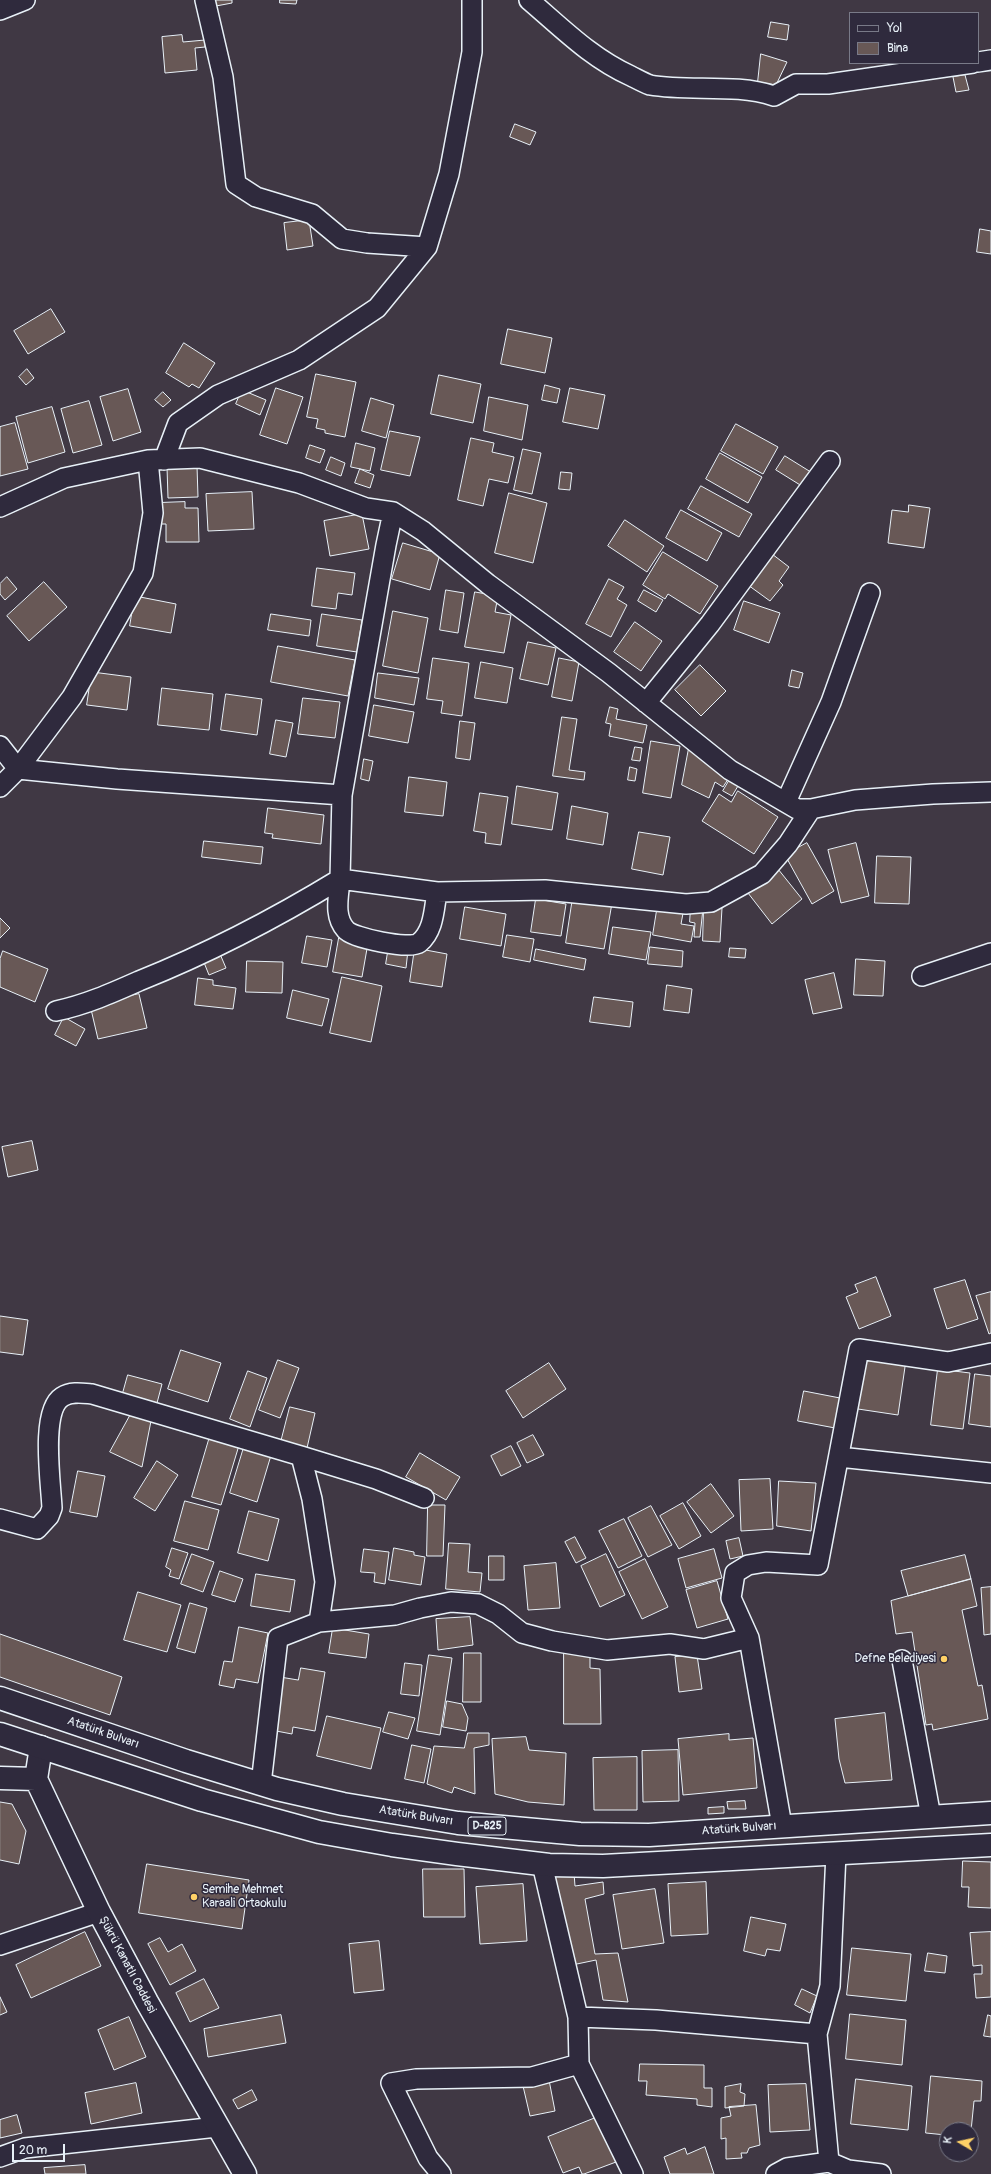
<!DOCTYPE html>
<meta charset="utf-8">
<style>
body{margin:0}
#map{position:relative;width:991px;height:2174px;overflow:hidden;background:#403844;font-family:Pangolin,sans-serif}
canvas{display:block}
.legend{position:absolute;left:849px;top:12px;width:130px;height:52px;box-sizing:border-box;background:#2f2a3d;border:1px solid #797a88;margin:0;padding:5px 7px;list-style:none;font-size:12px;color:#e8f1f8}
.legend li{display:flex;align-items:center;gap:8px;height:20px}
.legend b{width:20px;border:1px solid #797a88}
.north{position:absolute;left:939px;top:2122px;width:40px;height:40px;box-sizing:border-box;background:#2f2a3d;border:1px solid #797a88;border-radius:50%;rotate:279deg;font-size:11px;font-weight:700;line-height:16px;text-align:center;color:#e8f1f8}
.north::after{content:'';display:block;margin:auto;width:14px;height:18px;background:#ffd166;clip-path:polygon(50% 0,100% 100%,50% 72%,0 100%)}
.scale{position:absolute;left:12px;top:2144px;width:53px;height:18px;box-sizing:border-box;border:2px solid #e8f1f8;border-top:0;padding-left:5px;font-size:12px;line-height:14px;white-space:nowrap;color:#e8f1f8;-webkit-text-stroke:3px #2f2a3d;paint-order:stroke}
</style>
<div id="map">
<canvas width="991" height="2174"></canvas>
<ul class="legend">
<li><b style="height:5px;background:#2f2a3d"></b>Yol</li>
<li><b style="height:11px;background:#685856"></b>Bina</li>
</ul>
<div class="north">K</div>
<div class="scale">20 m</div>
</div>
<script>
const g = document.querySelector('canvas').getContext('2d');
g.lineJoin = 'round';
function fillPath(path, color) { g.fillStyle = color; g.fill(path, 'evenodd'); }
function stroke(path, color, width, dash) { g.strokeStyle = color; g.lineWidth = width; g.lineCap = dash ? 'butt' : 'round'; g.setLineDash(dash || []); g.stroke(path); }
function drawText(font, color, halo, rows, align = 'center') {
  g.font = font + ' Pangolin,sans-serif'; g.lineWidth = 3; g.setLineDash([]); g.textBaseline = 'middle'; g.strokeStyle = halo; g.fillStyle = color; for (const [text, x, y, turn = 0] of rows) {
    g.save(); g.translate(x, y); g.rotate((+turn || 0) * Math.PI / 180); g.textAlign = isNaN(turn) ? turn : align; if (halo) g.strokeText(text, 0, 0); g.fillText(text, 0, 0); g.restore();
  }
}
const building = new Path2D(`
 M215,0H232V3L216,6Z
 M280,0H297L296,4L280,3Z
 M771,22L789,25L787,40L768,37Z
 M182,35L183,42L205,40V47L195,48L197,70L165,73L162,37Z
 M761,54L787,62L776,85L758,82Z
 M965,75L969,90L956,92L953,77Z
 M515,124L536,132L530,145L510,137Z
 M309,220L313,246L287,250L284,223Z
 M980,229L991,231V254L977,252Z
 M51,309L65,332L28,354L14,331Z
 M508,329L552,338L545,373L501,364Z
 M184,343L215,363L199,388L192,384L189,387L166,373Z
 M27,369L34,378L26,385L19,377Z
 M316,374L356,382L345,437L325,433V430L316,428L318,419L307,417Z
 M439,375L481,384L473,423L431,414Z
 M545,385L560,389L557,403L542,400Z
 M276,388L303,397L287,444L260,435Z
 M570,388L605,395L598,429L563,422Z
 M128,389L141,432L113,441L100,397Z
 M242,390L266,400L260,415L236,404Z
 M163,392L171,400L163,407L155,400Z
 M489,397L528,405L522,440L484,431Z
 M371,398L394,405L386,438L362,431Z
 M89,401L102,445L73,453L61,409Z
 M52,407L65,452L28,463L16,417Z
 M15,423L28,469L0,476V427Z
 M736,424L778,447L763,474L721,451Z
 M390,431L420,437L410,476L381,470Z
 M471,438L494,443L492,452L514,457L508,483L489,479L483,506L458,500Z
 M356,443L375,448L370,471L351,467Z
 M310,445L325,450L320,463L306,458Z
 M523,449L541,453L532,494L514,490Z
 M720,453L762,477L748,503L706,479Z
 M785,456L814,474L805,488L776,470Z
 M331,457L345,463L341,476L326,470Z
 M197,466L198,497L168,498L167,467Z
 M360,469L374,475L370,488L355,483Z
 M561,472L572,473L570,490L559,489Z
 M701,486L752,514L739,537L688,509Z
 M252,492L254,529L208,531L206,494Z
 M509,493L547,503L533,563L495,553Z
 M185,502V508H198L199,542H166V524H159L158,503Z
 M909,505L930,508L924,548L888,543L892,510L908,512Z
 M681,510L722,533L707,561L666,538Z
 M362,514L369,549L330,556L324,521Z
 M625,520L664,546L647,572L608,546Z
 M403,543L440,554L430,590L392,579Z
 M663,552L718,586L700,614L668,594L665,599L643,585Z
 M772,554L789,567L779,581L783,585L770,601L748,585Z
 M317,568L355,573L352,595L338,593L336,609L312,606Z
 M7,577L17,589L5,600L0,594V584Z
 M609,579L624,587L617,599L627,605L611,637L586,624Z
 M44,582L67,607L29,641L7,616Z
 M446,590L464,593L458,633L440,630Z
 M644,590L663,600L656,612L638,601Z
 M475,592L498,596L495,612L511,615L504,653L465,647Z
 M135,596L176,604L171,633L130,626Z
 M744,601L780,613L769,643L734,630Z
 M393,611L428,618L418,673L383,666Z
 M271,614L311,620L309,636L268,630Z
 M322,614L362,620L357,652L317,646Z
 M635,622L662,641L641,671L614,652Z
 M528,642L556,648L548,685L520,679Z
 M278,646L355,660L348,696L271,682Z
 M433,658L469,663L462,716L441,713L443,701L427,699Z
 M559,658L579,662L572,701L552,697Z
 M481,662L513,668L507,703L475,698Z
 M700,665L726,691L701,716L675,690Z
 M792,670L803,673L799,688L789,686Z
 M92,672L131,677L127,710L87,705Z
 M378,673L419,678L414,705L375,698Z
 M162,688L213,694L209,730L158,725Z
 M226,694L262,699L257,735L221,730Z
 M303,698L340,702L335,738L298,734Z
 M374,705L414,712L408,743L369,736Z
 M610,707L618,709L616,719L647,725L643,743L609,736L611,724L606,723Z
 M562,717L577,719L569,770L585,772L584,780L553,776Z
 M276,720L293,723L286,757L270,754Z
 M460,721L475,723L470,760L456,758Z
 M651,741L680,746L671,798L643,793Z
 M635,747L642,748L640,761L632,760Z
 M689,748L732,773L723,787L715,782L709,798L682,785Z
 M364,759L373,761L369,781L361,779Z
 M630,767L637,769L635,781L628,780Z
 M732,776L741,781L732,796L723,791Z
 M409,777L447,782L443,816L405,812Z
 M517,786L558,793L552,830L512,824Z
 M738,791L778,817L754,854L702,821L719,794L731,802Z
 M480,793L508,797L501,845L485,843L486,833L474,831Z
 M572,806L608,813L603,845L567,839Z
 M268,808L324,815L321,844L272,838L273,834L265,833Z
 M639,832L670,837L663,875L632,869Z
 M204,841L263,847L261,864L202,857Z
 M807,843L834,891L812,904L785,855Z
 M856,843L869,896L841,903L828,850Z
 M877,856L911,857L909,904L875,903Z
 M778,869L802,899L772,924L748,893Z
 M573,897L612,903L604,949L566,943Z
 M536,899L566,904L561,936L531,932Z
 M658,904L684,908L681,924L694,926L691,942L653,935Z
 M465,907L506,914L501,946L460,939Z
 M691,907L703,908L700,937H694L695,923L690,922Z
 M704,907L722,908L720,942L703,941Z
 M0,918L10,928L0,938Z
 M613,927L651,932L646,960L609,954Z
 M507,935L534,939L530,962L503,957Z
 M307,936L332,940L327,967L302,963Z
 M339,938L368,943L362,977L333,972Z
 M389,946L408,950L406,968L386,964Z
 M650,947L683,951L682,967L648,964Z
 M415,948L447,954L442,987L410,982Z
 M730,948L746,949L745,958L729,957Z
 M536,949L586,959L584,970L534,960Z
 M3,951L48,969L35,1002L0,987V959Z
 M220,954L226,968L209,975L203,960Z
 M856,959L885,961L883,996L854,995Z
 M247,961L283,962L282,993L246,992Z
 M834,973L842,1008L813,1014L805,980Z
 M342,977L382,986L371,1042L330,1033Z
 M198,978L213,980V985L236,988L233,1009L195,1005Z
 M667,985L692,989L689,1013L664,1010Z
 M293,990L329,999L322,1026L287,1018Z
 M139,994L147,1028L98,1039L90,1005Z
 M594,997L633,1002L630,1027L590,1022Z
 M64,1017L85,1029L76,1046L55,1035Z
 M32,1141L38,1170L8,1177L2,1147Z
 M876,1277L891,1316L859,1329L846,1297L858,1292L855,1285Z
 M965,1280L978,1319L947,1329L934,1289Z
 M991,1292V1333L989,1334L976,1296Z
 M0,1316L28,1320L23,1355L0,1352Z
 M181,1350L221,1363L208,1402L168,1389Z
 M865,1355L906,1360L898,1415L858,1409Z
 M278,1360L299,1368L280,1418L259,1410Z
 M549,1363L566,1389L523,1418L506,1391Z
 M938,1369L970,1373L963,1429L931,1425Z
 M248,1371L267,1378L250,1427L230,1419Z
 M975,1374L991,1376V1427L969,1424Z
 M128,1375L162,1384L157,1403L123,1393Z
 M804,1391L840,1398L835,1428L798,1421Z
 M290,1407L315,1413L307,1448L281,1442Z
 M131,1414L151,1421L142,1467L110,1452Z
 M211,1433L240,1442L221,1505L192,1497Z
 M533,1435L544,1455L527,1463L517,1443Z
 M245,1444L272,1452L257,1502L230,1493Z
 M511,1446L521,1466L501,1476L491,1456Z
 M420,1453L460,1477L446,1500L406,1477Z
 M157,1461L178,1475L155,1511L134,1498Z
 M78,1471L105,1476L97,1517L70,1512Z
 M770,1479L773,1529L741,1531L739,1480Z
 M779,1481L816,1483L811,1531L777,1526Z
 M711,1484L734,1516L711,1533L687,1502Z
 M185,1501L219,1510L208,1550L174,1541Z
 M683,1503L701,1536L679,1549L660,1516Z
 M428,1505H445L443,1556H427Z
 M651,1506L672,1545L648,1557L628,1518Z
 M249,1511L279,1519L268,1561L238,1553Z
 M624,1519L642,1556L618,1568L599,1531Z
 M575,1537L586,1558L576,1563L565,1542Z
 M739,1538L743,1556L730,1559L726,1541Z
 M449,1543L470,1544L468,1572L482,1573L480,1592L446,1589Z
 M172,1548L188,1553L179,1579L169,1576L171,1570L166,1567Z
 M394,1548L414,1552V1555L425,1557L421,1585L389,1580Z
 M364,1549L389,1552L385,1584L374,1582L375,1573L361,1572Z
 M714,1549L722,1578L686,1588L678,1559Z
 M192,1554L214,1562L203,1592L181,1584Z
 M606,1554L625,1595L600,1607L581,1566Z
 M965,1555L971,1579L908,1596L901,1571Z
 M489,1556H504V1580H489Z
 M645,1559L668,1607L642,1619L619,1572Z
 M556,1563L560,1608L528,1610L524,1566Z
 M220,1571L243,1579L235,1602L212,1595Z
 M256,1574L295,1580L290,1612L251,1606Z
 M971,1579L977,1606L962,1610L978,1686L982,1685L988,1719L933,1730L932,1724L926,1725L912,1632L896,1634L891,1601Z
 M717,1581L728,1619L697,1628L686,1590Z
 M991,1587V1634L984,1635L981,1588Z
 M138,1592L181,1605L167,1652L124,1640Z
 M190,1603L207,1608L195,1653L177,1648Z
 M470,1617L473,1645L438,1650L436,1619Z
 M239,1627L268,1633L258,1683L236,1679L234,1688L219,1685L224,1661L232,1662Z
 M333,1628L369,1634L366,1658L329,1653Z
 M0,1634L122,1677L110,1715L0,1677Z
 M464,1653H481V1702H463Z
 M564,1653H590V1668L600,1669L601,1724H564Z
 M429,1655L452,1658L440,1735L417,1731Z
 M697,1655L702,1689L679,1692L675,1657Z
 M405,1663L422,1665L419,1696L401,1694Z
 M301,1668L325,1672L315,1731L293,1727L292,1734L271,1730L280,1677L298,1680Z
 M447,1701L462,1704L468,1718L466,1731L443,1727Z
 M389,1712L415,1718L408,1739L383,1732Z
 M885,1713L892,1780L845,1783L839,1759L835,1719Z
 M327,1716L381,1728L371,1769L317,1756Z
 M468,1733H489V1745L474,1748L475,1794L454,1787L452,1793L427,1784L434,1746L464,1748Z
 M729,1734V1740L753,1738L757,1788L683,1795L678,1739Z
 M526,1737L529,1750L566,1753L564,1805L528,1802L495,1794L492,1739Z
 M412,1745L431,1749L424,1783L405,1779Z
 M678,1750L679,1801L643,1802L642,1751Z
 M637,1757V1810H594L593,1758Z
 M745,1801L746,1809H728L727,1802Z
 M0,1802L12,1804L26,1831L19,1864L0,1860Z
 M724,1807V1813L708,1814V1808Z
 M963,1861L991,1862V1908L968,1907L969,1887H962Z
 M147,1864L249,1880L242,1929L139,1913Z
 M423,1869H464L465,1917H424Z
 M574,1873L575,1886L603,1882L604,1894L585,1899L595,1954L618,1953L628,2002L603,2000L596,1960L572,1965L554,1876Z
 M706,1882L708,1934L671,1936L668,1884Z
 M523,1884L527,1941L480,1944L476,1887Z
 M655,1889L664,1943L622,1949L613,1895Z
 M751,1917L786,1924L780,1951L767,1949L765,1956L744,1951Z
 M85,1932L101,1966L31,1998L16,1965Z
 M991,1932V1997L976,1998L974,1974H982V1965L973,1966L970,1933Z
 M160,1938L168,1952L182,1944L196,1971L170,1985L148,1944Z
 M379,1941L384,1990L354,1993L349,1944Z
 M852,1948L911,1954L906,2001L847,1995Z
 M928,1953L947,1956L945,1973L925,1971Z
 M204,1979L219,2008L190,2022L176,1993Z
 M802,1989L817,1996L810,2013L795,2005Z
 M0,1997L7,2012L0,2015Z
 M850,2014L906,2020L902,2065L846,2059Z
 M281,2015L286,2043L208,2057L204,2029Z
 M988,2015L991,2016V2037L984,2036Z
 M129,2017L146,2057L114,2070L98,2030Z
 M640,2064L704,2065V2088H712V2107L697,2105V2099L646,2095L647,2081H639Z
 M931,2076L982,2081L981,2101H974L971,2131L947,2130V2141H945L946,2135L926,2133Z
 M856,2079L912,2086L908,2130L851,2124Z
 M549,2080L555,2111L530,2116L523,2086Z
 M136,2083L142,2113L91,2124L85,2093Z
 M741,2084L740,2092L745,2094L744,2106L725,2108V2087Z
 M806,2084L810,2130L770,2132L768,2085Z
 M252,2090L257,2100L238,2109L233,2100Z
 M756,2105L760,2145L749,2148L747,2153H741L742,2158L726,2159V2138L721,2139V2118L731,2116L729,2107Z
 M17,2115L22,2133L0,2138V2120Z
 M598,2117L616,2162L584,2174H582L579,2167L563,2173L548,2137Z
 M705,2147L714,2174H670L664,2157L685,2148L687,2154Z
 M85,2165L86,2174H45L44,2168Z`);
fillPath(building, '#685856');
stroke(building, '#e8f1f8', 1);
const street = new Path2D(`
 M205,0L223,77L236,184L256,197L312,214L342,239L367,243L427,247
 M529,0C562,28 591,58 631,76C637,79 644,83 650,85C690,92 735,83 774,96L796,84H828L973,63
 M0,10L25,0
 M978,62L991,60
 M164,460L178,423L218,395L299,360L377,308L427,247L449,174L472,52V0
 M0,507L64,478L148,460L200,458L299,483L366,508L393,512L423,531L488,584L609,673L730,770L797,809H811L855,800L933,794L991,792
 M646,703L710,624L830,461
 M0,746L18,769L72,697L143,573L153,513L148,460
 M0,787L18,769L117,779L342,795
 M786,802L831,702L870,593
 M437,892C434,909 434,931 419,943C410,950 353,938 346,930C333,916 339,896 340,879L437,892L545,890L686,904L711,902L762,874L788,844L811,809
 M922,976L991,953
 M56,1011C85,1005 112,993 139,981C209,953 276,918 340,879L342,795L386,545L393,512
 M301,1456L376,1479L424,1498
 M839,1457L991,1473
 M0,1519L37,1529L49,1516L52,1508C51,1484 40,1411 62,1397C71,1391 82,1393 92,1394L301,1456L312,1499L325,1582L319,1622
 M902,1660L931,1817
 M261,1784L278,1638L319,1622L395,1615L420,1608L451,1602L478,1604L498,1614L522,1633L552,1641L607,1650L670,1644L704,1649L749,1638
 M782,1826L749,1638L731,1598L735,1573L748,1565L766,1562L818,1565L859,1349L948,1362L991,1353
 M542,1864L578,2017L579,2064L633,2174
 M0,1945L99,1912
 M578,2017L656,2020L817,2034
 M0,2157L25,2148L217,2127
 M829,2162L817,2034L830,1986L836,1853
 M441,2174L428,2158L391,2083L416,2079L532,2077L579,2064
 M776,2174L787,2168L829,2162L848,2170L881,2174`);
const secondary = new Path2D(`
 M41,1747L36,1779L99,1912L147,2002L245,2174
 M0,1778L36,1779`);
const highway = new Path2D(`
 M0,1698L186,1761L277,1789L343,1804L458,1823L580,1834L649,1835L991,1813
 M0,1734L202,1800L319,1832L392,1845L457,1854L549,1865L603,1866L991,1845`);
stroke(street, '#e8f1f8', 22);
stroke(secondary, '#e8f1f8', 25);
stroke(highway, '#e8f1f8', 25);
stroke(street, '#2f2a3d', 19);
stroke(secondary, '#2f2a3d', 22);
stroke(highway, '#2f2a3d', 22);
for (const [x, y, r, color] of [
 [944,1659,4,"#ffd166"],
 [194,1897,4,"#ffd166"]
]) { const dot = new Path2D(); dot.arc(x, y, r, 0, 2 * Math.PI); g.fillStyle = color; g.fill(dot); stroke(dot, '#2f2a3d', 1.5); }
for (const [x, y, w] of [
 [487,1826,38]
]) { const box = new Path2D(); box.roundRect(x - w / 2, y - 9, w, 18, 3); g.fillStyle = '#2f2a3d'; g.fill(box); stroke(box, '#e8f1f8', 1); }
drawText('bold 11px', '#e8f1f8', null, [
 ["D-825",487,1826]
]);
drawText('12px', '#e8f1f8', '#2f2a3d', [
 ["Defne Belediyesi",936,1659],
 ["Semihe Mehmet",202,1890,"left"],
 ["Karaali Ortaokulu",202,1904,"left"]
], 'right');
drawText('12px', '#e8f1f8', '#2f2a3d', [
 ["Atatürk Bulvarı",103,1733,19],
 ["Atatürk Bulvarı",416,1816,9],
 ["Atatürk Bulvarı",739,1829,-4],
 ["Şükrü Kanatlı Caddesi",127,1965,62]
]);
</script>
